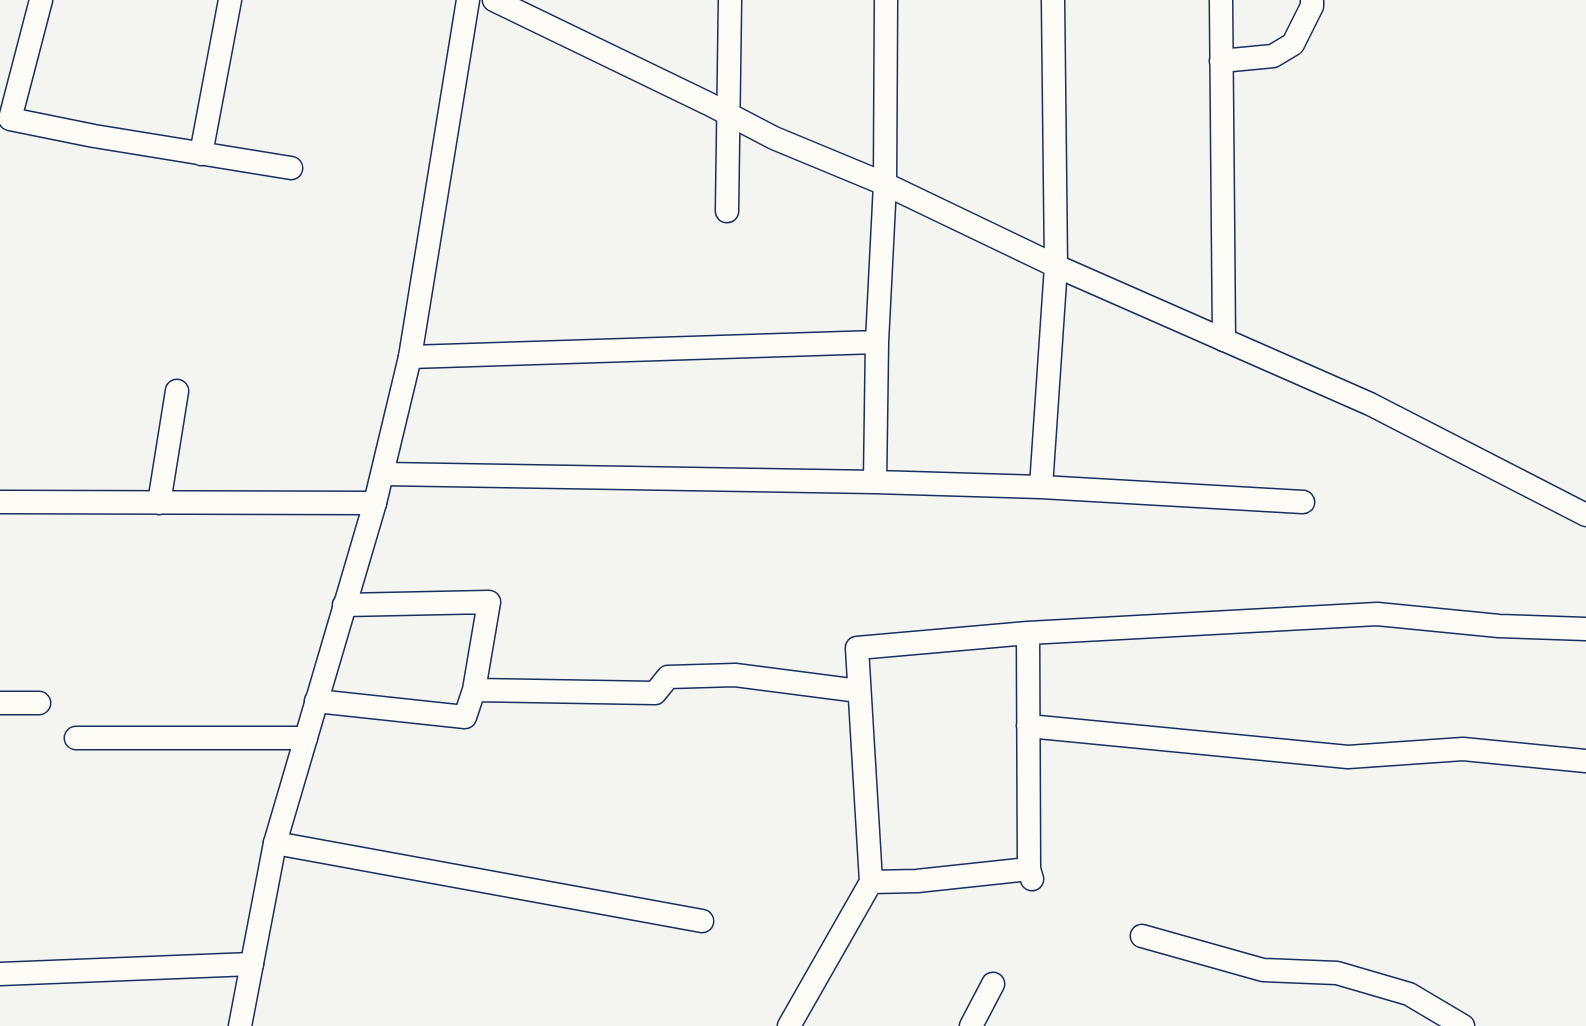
<!DOCTYPE html>
<style>
body{margin:0}
canvas{display:block;background:#f4f4f1}
</style>
<canvas width="1586" height="1026"></canvas>
<script>
const g = document.querySelector('canvas').getContext('2d');
g.lineJoin = 'round';
function stroke(path, color, width, dash) { g.strokeStyle = color; g.lineWidth = width; g.lineCap = dash ? 'butt' : 'round'; g.setLineDash(dash || []); g.stroke(path); }
const minor = new Path2D(`
 M41,0L10,119L94,136L291,168
 M1221,0L1224,340
 M1221,61L1273,56L1293,44L1312,6V0
 M201,154L230,0
 M727,211L730,0
 M410,357L877,342
 M383,474L875,482L1041,487L1303,502
 M875,482L877,342L885,184L886,0
 M1041,487L1056,266L1053,0
 M0,502L375,503
 M159,503L177,391
 M1028,633L1029,869L1032,879
 M474,690L655,693L668,677L735,675L859,691
 M316,701L465,717L474,690L489,602L344,605
 M0,703H39
 M1028,726L1348,757L1463,749L1586,761
 M76,738H306
 M275,843L702,921
 M871,882L857,648L1028,633L1377,614L1499,626L1586,629
 M1142,936L1263,970L1337,973L1409,994L1463,1026
 M0,974L252,964
 M789,1026L871,882L917,881L1029,869
 M971,1026L993,984`);
const tertiary = new Path2D(`
 M494,0L709,104L774,138L885,184L1056,266L1370,404L1586,515
 M240,1026L275,843L375,503L410,357L468,0`);
stroke(minor, '#1b2f5e', 25);
stroke(tertiary, '#1b2f5e', 25);
stroke(minor, '#fdfcf7', 22);
stroke(tertiary, '#fdfcf7', 22);
</script>
